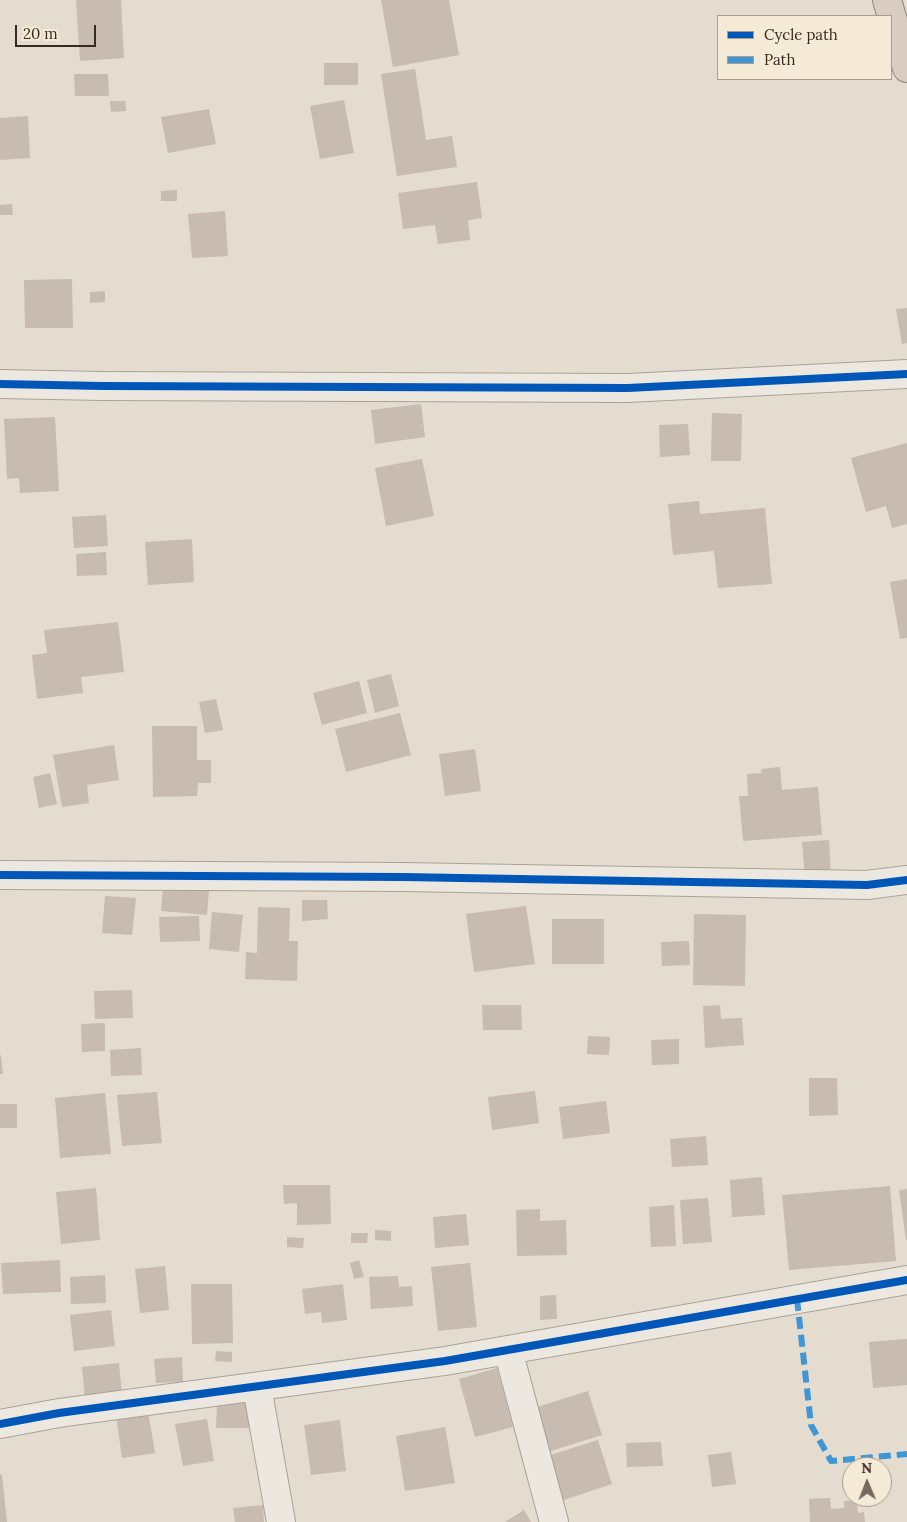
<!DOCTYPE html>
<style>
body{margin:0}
#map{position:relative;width:907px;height:1522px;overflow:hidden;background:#e4dccf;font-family:Lora,serif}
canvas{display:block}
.legend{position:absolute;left:717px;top:15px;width:175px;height:65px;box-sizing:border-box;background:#f5ead6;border:1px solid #aa9d8d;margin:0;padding:6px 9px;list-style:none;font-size:15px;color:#392a20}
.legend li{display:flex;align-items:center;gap:10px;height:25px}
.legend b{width:25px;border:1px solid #aa9d8d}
.north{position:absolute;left:842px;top:1457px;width:50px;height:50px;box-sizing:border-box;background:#f5ead6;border:1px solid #aa9d8d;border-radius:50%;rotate:359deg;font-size:14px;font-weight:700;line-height:20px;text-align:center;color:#392a20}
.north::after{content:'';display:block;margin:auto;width:18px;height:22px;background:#75685d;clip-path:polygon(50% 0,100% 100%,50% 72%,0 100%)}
.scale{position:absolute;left:15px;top:25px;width:81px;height:22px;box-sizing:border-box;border:2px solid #392a20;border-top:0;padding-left:6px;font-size:15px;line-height:18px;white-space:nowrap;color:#392a20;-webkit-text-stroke:4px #f5ead6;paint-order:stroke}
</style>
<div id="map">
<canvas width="907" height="1522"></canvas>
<ul class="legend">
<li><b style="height:6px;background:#0057b8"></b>Cycle path</li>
<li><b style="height:6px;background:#3e96d5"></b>Path</li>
</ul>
<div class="north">N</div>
<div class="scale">20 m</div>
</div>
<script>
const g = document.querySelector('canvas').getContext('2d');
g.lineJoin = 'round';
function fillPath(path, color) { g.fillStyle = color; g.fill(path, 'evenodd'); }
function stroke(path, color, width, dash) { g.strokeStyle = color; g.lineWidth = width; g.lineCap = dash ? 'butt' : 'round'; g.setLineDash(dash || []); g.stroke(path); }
fillPath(new Path2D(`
 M76,0H121L124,58L80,61Z
 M381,0H449L459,55L393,67Z
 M324,63H358V85H324Z
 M415,69L426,140L452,136L457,167L397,176L381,74Z
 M74,74H108L109,96H75Z
 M344,100L354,153L320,159L310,106Z
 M110,101H125L126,111L111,112Z
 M209,109L216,144L168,153L161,117Z
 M28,116L30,158L0,160V118Z
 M477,182L482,218L468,220L470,240L438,244L435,225L403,229L398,193Z
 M177,190V201H161V191Z
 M12,204L13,215H0V205Z
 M225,211L228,256L192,258L188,214Z
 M72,279L73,328H25L24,280Z
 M105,291V302L90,303V292Z
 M907,308V343L902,344L896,309Z
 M421,404L425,437L375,444L371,410Z
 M712,413L742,414L741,461H711Z
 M55,417L59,491L20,493L19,478L7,479L4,419Z
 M688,424L690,455L660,457L659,425Z
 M907,443V524L892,528L886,506L866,512L851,458Z
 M422,459L434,516L386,526L375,468Z
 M699,501L700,514L765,508L772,584L718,588L714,551L673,555L668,504Z
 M106,515L108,546L74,548L72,517Z
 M192,539L194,582L148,585L145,542Z
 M106,552L107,575L77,576L76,554Z
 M907,579V638L900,639L890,582Z
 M118,622L124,672L81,677L83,693L37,699L32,655L47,653L44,630Z
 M391,674L399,706L375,713L367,680Z
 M359,681L367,713L322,725L313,693Z
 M216,699L223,730L205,733L199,702Z
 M400,713L411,755L346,772L335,729Z
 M152,726H197V760H211V783H198L197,796L153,797Z
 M114,745L119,780L87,785L89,803L62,807L53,755Z
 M475,749L481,791L445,796L439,754Z
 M780,767L782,790L818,787L822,835L743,841L739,796H748L747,774L762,773L761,769Z
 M50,773L57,804L39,808L33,777Z
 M829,840L831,875L805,877L802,842Z
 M163,886L209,890L207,915L161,911Z
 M105,896L136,898L132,935L102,933Z
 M302,900H327L328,919L302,921Z
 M526,906L535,964L474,972L466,914Z
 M258,907L290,908L289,941H298L297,981L245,979L246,952L257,953Z
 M212,912L243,915L239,952L209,949Z
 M694,914L746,915L745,986L693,985Z
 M199,916L200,941L160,942L159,917Z
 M552,919H604V964H552Z
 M689,941L690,965L662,966L661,942Z
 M132,990L133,1018L95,1019L94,991Z
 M482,1005H521L522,1030H483Z
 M720,1005L721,1019L742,1018L744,1045L705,1048L703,1006Z
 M105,1023V1051L82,1052L81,1024Z
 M588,1036L610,1037L609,1055L587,1054Z
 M679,1039V1064L652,1065L651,1040Z
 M141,1048L142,1075L111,1076L110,1050Z
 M0,1055H1L3,1074H0Z
 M809,1078H837L838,1115L809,1116Z
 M535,1091L539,1123L492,1130L488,1097Z
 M157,1092L162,1143L122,1146L117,1095Z
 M105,1093L111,1154L60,1158L55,1098Z
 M606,1101L610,1133L563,1139L559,1107Z
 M0,1104H17V1128H0Z
 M706,1136L708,1165L672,1167L670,1139Z
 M762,1177L765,1215L732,1217L730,1180Z
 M283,1185H330L331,1224L297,1225V1203L284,1204Z
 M890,1186L896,1261L789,1270L782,1195Z
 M96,1188L100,1240L61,1244L56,1192Z
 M907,1189V1240H906L899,1190Z
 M708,1198L712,1242L683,1244L680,1200Z
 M674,1205L676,1246L651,1247L649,1207Z
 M540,1209V1221L566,1220L567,1255L517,1256L516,1210Z
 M466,1214L469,1245L435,1248L433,1217Z
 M375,1230L391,1231V1241L375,1240Z
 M351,1233H368L367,1243H351Z
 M287,1237L304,1238L303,1248L287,1247Z
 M60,1260L61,1292L3,1294L1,1263Z
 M359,1260L364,1277L354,1279L350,1263Z
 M470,1263L477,1327L438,1331L431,1267Z
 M165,1266L169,1310L140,1313L135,1269Z
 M105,1275L106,1303L71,1304L70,1277Z
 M398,1276L399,1287L412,1286L413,1306L371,1309L369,1277Z
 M191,1284H232L233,1343L192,1344Z
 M343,1284L347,1320L322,1323L321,1312L305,1314L302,1289Z
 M556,1295L557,1319L540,1320V1296Z
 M111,1310L115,1346L74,1351L70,1315Z
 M907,1339V1385L873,1388L869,1342Z
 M216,1351L232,1352V1362L215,1361Z
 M182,1357L183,1382L156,1383L154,1359Z
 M119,1363L122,1395L85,1399L82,1367Z
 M497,1368L513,1427L475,1437L459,1379Z
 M588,1391L602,1435L548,1452L534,1408Z
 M217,1403H252L251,1428H216Z
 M148,1411L155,1453L122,1458L116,1416Z
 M207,1419L214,1461L183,1466L175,1424Z
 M340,1420L346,1471L311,1475L304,1425Z
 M445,1427L455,1483L405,1491L396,1436Z
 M598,1440L612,1484L558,1502L544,1457Z
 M661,1442L663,1466L627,1467L626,1443Z
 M731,1452L736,1484L712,1487L708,1455Z
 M2,1474L7,1522H0V1475Z
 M830,1498L831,1509L844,1508V1501L857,1500L858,1513L864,1512L865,1522H810L809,1499Z
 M263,1505L264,1522H235L233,1508Z
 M524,1510L531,1522H505Z`), '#c8bbb0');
const street = new Path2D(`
 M0,384L102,386L628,388L907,374
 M0,875L403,877L867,885L907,880
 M508,1350L554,1522
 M257,1387L281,1522
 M0,1424L59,1413L445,1361L907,1280`);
const highway = new Path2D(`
 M887,0L907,68`);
stroke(street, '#aaa297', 30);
stroke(highway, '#8f877e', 30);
stroke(street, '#ece8e0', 28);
stroke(highway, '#d8cdc0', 28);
stroke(new Path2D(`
 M797,1299L811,1425L831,1461L907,1454`), '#3e96d5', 6, [12, 6]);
stroke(new Path2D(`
 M0,384L102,386L628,388L907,374
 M0,875L403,877L867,885L907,880
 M0,1424L59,1413L445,1361L907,1280`), '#0057b8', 8);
</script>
